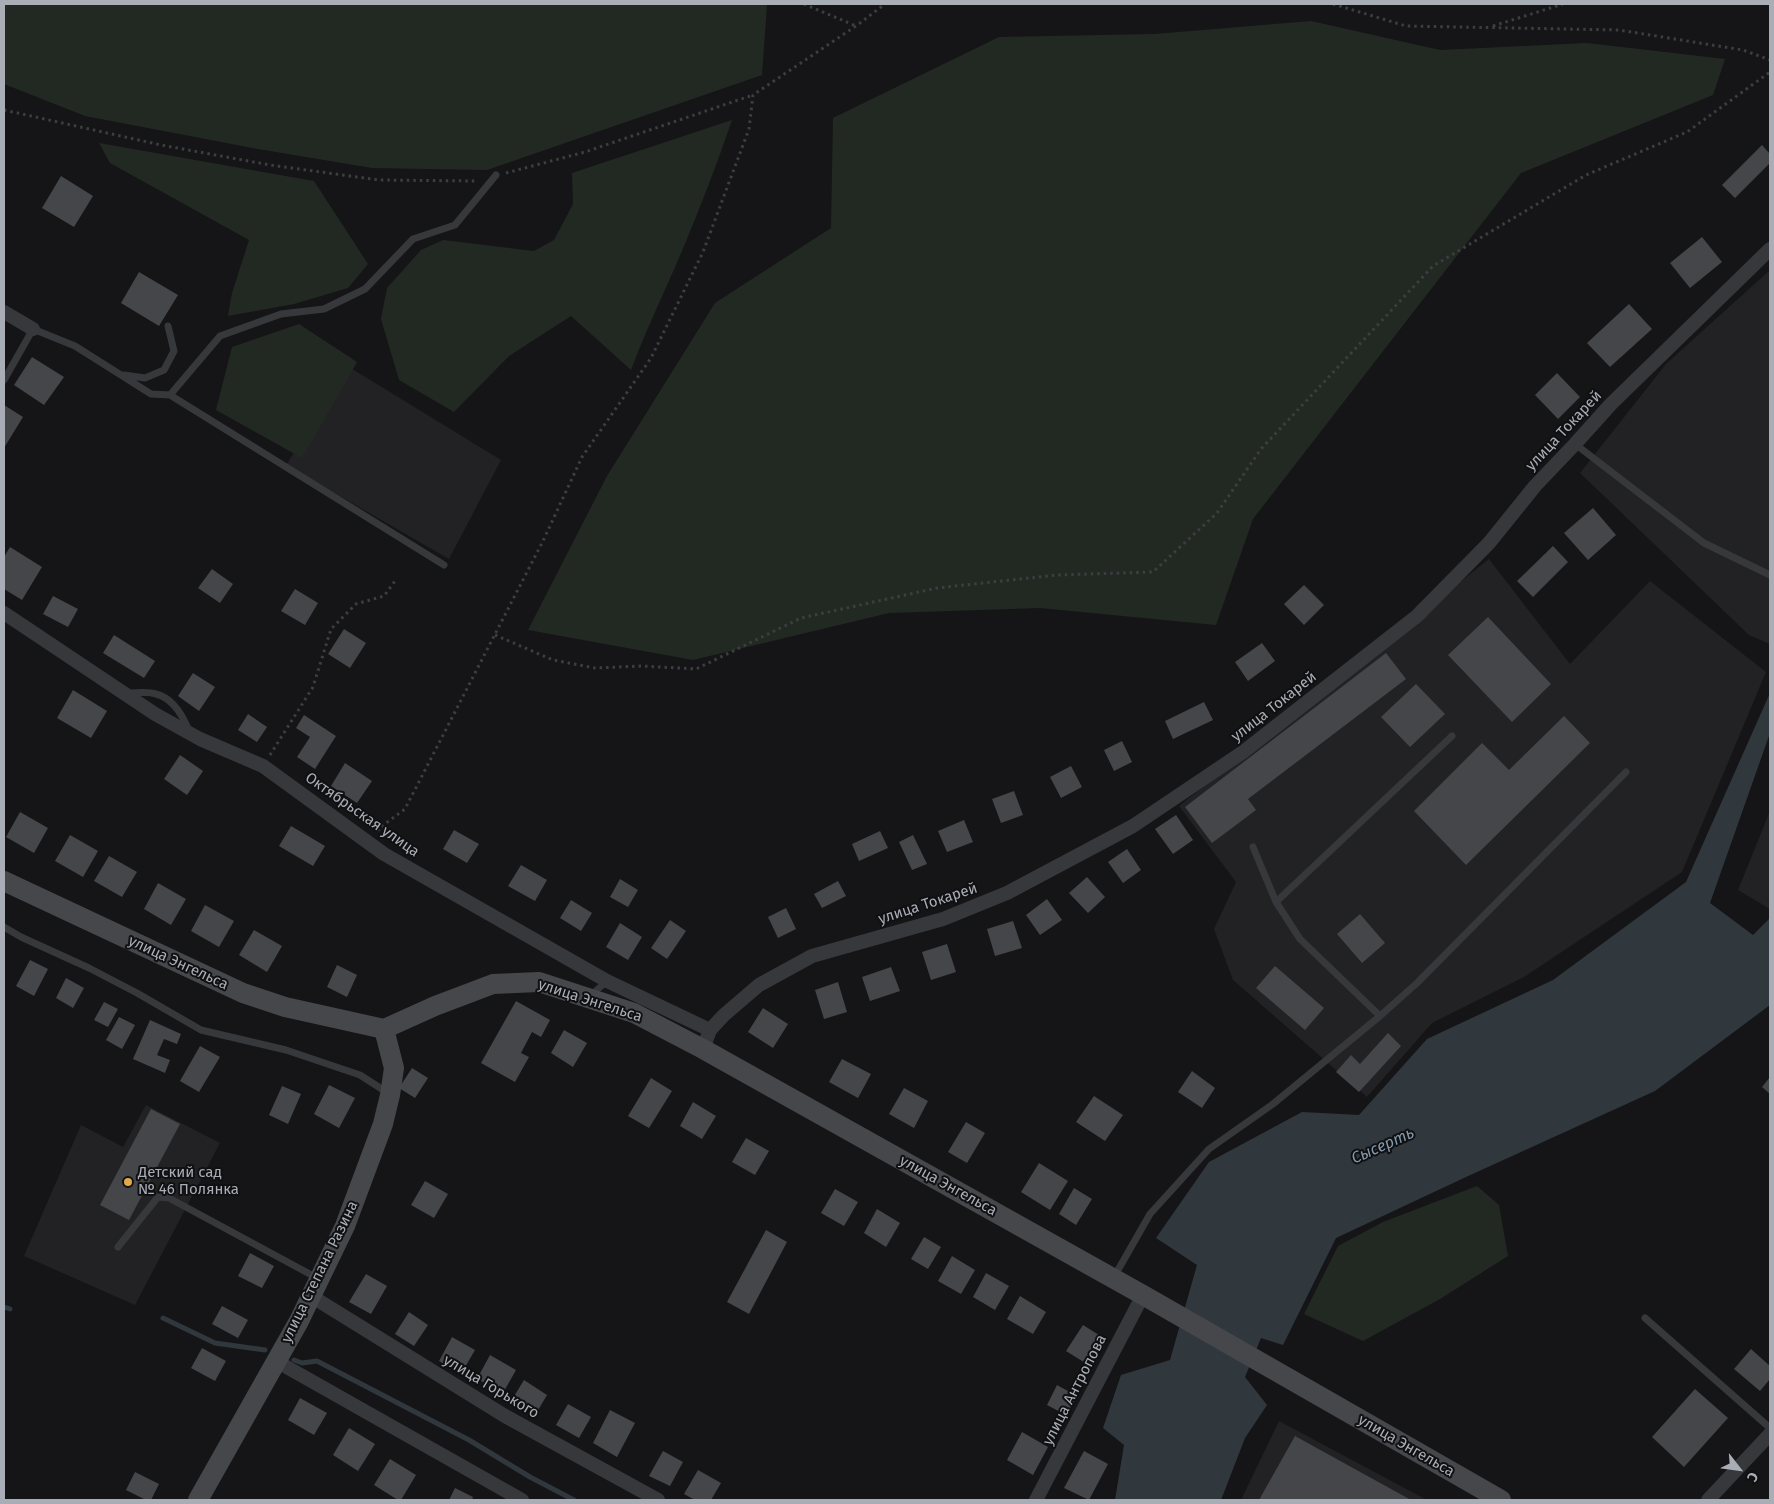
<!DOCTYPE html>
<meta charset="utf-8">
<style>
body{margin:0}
#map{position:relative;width:1774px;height:1504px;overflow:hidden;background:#151517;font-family:"Fira Sans",sans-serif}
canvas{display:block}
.frame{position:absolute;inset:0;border:5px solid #a9adb6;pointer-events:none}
.north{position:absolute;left:1714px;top:1444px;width:50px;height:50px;-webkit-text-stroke:4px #101012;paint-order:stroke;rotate:120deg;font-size:14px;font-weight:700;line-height:20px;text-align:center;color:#a9adb6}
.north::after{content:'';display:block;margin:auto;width:18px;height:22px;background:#a9adb6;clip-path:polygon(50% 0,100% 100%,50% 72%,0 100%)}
</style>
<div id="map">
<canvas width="1774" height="1504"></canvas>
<div class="frame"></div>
<div class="north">С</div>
</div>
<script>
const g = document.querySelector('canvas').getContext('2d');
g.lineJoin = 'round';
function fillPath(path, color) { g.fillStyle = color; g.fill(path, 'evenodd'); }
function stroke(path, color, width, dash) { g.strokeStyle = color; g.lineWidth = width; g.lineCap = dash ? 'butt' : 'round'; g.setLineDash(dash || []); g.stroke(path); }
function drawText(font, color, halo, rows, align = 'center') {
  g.font = font + ' "Fira Sans",sans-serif'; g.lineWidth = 4; g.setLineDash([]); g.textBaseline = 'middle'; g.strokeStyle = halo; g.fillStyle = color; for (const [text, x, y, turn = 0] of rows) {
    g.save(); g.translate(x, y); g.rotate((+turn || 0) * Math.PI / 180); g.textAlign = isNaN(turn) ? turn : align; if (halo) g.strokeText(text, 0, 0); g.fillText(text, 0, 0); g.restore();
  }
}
fillPath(new Path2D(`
 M1770,270V644L1749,635L1580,473L1666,364Z
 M349,367L501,460L449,559L286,465Z
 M1489,559L1570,664L1650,581L1766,672L1682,872L1524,977L1432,1023L1367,1097L1233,980L1214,929L1236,882L1179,806Z
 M1770,811V909L1738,890Z
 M146,1105L220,1143L135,1305L24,1256L81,1125L123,1147Z
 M1279,1421L1427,1500H1241Z`), '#222224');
fillPath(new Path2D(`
 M4,4H767L762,75L487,170L372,168L258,149L85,116L4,84Z
 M1311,21L1440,50L1587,43L1725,59L1713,95L1521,173L1253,519L1216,625L1040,608L889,613L693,660L528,630L607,476L715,303L831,228L833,118L999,37L1155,34Z
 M732,120C717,164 700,208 682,251C665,291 646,330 631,370L571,316L509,356L454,412L399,380L381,319L387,288L421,250L443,240L534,251L554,240L573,204L572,173Z
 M99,143L314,181L368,264L348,288L294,304L228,316L232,293L249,240L110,163Z
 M299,324L357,362L302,458L216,410L232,347Z
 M1477,1186L1499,1205L1508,1256L1440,1299L1363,1341L1304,1314L1338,1246L1383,1222Z`), '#222923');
fillPath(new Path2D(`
 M1770,693V733L1710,903L1753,935L1770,918V1005L1655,1091L1466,1177L1336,1238L1283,1345L1261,1338L1245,1377L1267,1405L1245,1438L1221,1500H1115L1124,1445L1103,1428L1121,1375L1170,1360L1197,1265L1156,1238L1209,1162L1302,1112L1359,1115L1427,1039L1553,980L1686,882Z`), '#30383e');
stroke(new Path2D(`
 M4,1307L10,1309
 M163,1318L215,1343L265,1350
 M294,1360L302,1363L317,1361L469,1440L530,1477L574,1500`), '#30383e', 5);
fillPath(new Path2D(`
 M1762,145L1770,154V163L1735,198L1722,185Z
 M61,176L93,196L74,227L42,208Z
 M1702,237L1722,262L1690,288L1670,263Z
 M139,272L178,295L159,326L121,303Z
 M1629,304L1652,329L1610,367L1587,343Z
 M32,357L64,377L44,405L14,385Z
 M1557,373L1580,397L1558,419L1535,395Z
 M4,405L23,417L4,448Z
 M1593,508L1616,535L1588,560L1564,533Z
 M1553,546L1568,562L1533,597L1517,581Z
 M10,547L42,567L22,600L4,589V557Z
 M212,569L233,584L220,603L198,588Z
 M1304,585L1324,605L1304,625L1284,604Z
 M295,589L318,603L305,625L281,611Z
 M53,596L78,609L68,627L43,614Z
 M1488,617L1551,684L1512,722L1448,655Z
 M344,629L366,643L350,668L328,654Z
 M114,635L155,661L144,678L103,653Z
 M1262,643L1275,661L1248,681L1235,662Z
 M1386,653L1406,679L1248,799L1256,810L1212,843L1185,807Z
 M193,673L215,687L199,711L178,696Z
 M1416,684L1445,714L1410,747L1381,717Z
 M73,690L107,711L91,738L57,718Z
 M1204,702L1213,720L1173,739L1165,721Z
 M248,714L267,727L257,742L238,730Z
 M304,715L336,736L315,769L297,757L310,737L296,728Z
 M1564,716L1590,743L1466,865L1414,811L1482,743L1509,770Z
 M1122,741L1132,762L1114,771L1104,750Z
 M180,755L203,771L187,795L164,779Z
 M345,763L372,781L357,803L331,786Z
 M1071,766L1082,787L1061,798L1050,777Z
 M1014,791L1023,815L1001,823L992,799Z
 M20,812L48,828L34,853L6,837Z
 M1176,815L1193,840L1173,854L1155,829Z
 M964,820L973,842L947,852L938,831Z
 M291,826L325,846L313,866L279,846Z
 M454,830L479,844L467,863L443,849Z
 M880,831L888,848L859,861L852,844Z
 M70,835L98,851L83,877L55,861Z
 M913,835L927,864L912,870L899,842Z
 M1127,849L1141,870L1123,883L1108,862Z
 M109,856L137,872L122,897L94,881Z
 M521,865L547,880L535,901L508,886Z
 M1087,877L1105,897L1088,913L1069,893Z
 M620,879L638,890L628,907L610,897Z
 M838,881L846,896L822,908L814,894Z
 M158,883L186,899L171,925L144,909Z
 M1047,899L1062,920L1040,935L1026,915Z
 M571,900L592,913L581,931L560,918Z
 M205,905L234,921L219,947L191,931Z
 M786,908L796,929L778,938L768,917Z
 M1360,914L1385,943L1362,963L1337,934Z
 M670,920L686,931L667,959L651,948Z
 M1013,921L1022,948L995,956L987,929Z
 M620,923L642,937L628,960L606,947Z
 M254,930L282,946L267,972L239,955Z
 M947,944L956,972L931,980L922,952Z
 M30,960L48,969L34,996L16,986Z
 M337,965L357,975L347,997L327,987Z
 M1275,966L1324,1008L1305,1030L1256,988Z
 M891,967L900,991L870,1001L862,977Z
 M66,978L84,988L73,1008L56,998Z
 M838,982L847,1012L824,1019L815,990Z
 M516,1001L550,1020L541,1037L532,1032L521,1053L529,1057L515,1082L481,1063Z
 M104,1002L118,1009L108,1027L94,1020Z
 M763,1008L788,1024L773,1048L748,1032Z
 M119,1017L135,1025L122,1049L106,1040Z
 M150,1020L181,1034L177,1044L164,1039L157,1055L170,1060L165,1073L133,1059Z
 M564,1030L587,1043L573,1067L551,1053Z
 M1388,1033L1401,1046L1359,1092L1336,1072L1351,1055L1360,1064Z
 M200,1046L220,1057L199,1092L180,1081Z
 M842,1059L871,1074L858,1098L829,1082Z
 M412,1068L428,1078L415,1098L399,1088Z
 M1192,1071L1215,1088L1202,1108L1178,1092Z
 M1770,1077V1094L1762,1087Z
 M651,1078L672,1091L649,1128L628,1116Z
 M329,1085L355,1098L339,1128L314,1114Z
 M282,1086L301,1094L288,1124L269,1115Z
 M904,1088L928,1101L914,1128L889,1114Z
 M1094,1096L1123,1115L1105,1141L1076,1122Z
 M693,1102L716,1116L702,1139L680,1126Z
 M151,1109L180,1124L129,1220L100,1205Z
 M966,1122L985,1133L967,1163L948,1152Z
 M746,1138L769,1151L755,1175L732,1162Z
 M1039,1163L1068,1181L1050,1210L1021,1192Z
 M425,1181L448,1194L434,1218L411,1205Z
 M1074,1188L1092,1199L1076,1225L1059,1214Z
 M835,1189L858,1202L844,1226L821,1213Z
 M877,1209L900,1223L886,1247L864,1233Z
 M766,1230L787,1242L749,1314L727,1302Z
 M924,1237L941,1247L928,1269L911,1259Z
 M250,1253L274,1266L262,1288L238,1276Z
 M952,1256L975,1270L961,1294L938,1281Z
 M986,1273L1009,1286L995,1310L973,1297Z
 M366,1274L387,1286L371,1314L349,1302Z
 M1020,1296L1046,1312L1033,1334L1007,1319Z
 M222,1306L248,1320L238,1338L212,1324Z
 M409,1312L428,1325L414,1346L395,1334Z
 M1083,1325L1107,1340L1090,1366L1066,1351Z
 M452,1337L475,1350L461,1374L439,1361Z
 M202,1348L226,1361L215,1381L191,1368Z
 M1751,1349L1770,1366V1379L1760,1391L1734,1369Z
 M490,1355L516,1370L503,1393L477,1379Z
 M524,1380L547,1395L537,1412L513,1398Z
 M1057,1385L1077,1396L1066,1415L1047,1405Z
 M1695,1389L1728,1418L1684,1467L1652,1437Z
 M300,1398L327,1413L314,1435L288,1420Z
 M568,1404L591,1417L579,1438L556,1425Z
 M610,1410L635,1423L617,1457L593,1443Z
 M349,1428L375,1444L358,1471L333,1455Z
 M1022,1432L1048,1447L1033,1475L1007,1460Z
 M1295,1436L1411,1500H1259Z
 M663,1451L683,1462L670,1486L649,1476Z
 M1084,1451L1108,1464L1089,1500L1064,1488Z
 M390,1459L416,1475L401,1500H398L374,1485Z
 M698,1470L721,1483L711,1500H695L684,1494Z
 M135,1472L159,1484L151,1500H146L126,1490Z
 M455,1488L473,1497L472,1500H449Z`), '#45464a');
stroke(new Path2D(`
 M804,4L856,26
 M1333,4L1406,26L1619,30L1743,50L1770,60
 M1493,26L1563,4
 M4,110L161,145L270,165L379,180L475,181
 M506,173L585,152L753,95
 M495,635L553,660L595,668L642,666L696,669L801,618L937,588L1057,575L1153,572L1217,513L1261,449L1433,266L1586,175L1687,132L1770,72
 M270,755L313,687L331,629L356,604L384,596L395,581
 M379,831L378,829L405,809L543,541L582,457L651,358L703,252L749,129L753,95L856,26L885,4`), '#3d3e42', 3, [2.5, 4]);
stroke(new Path2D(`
 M124,375L145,378L164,370L174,351L168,326
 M4,380L33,329L75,346L151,394L170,395L444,565
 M170,395L220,336L281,314L324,309L365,289L413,239L455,225L496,175
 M1575,444L1704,543L1770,575
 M128,693C137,693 148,691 156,694C173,698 183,716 189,731
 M1276,902L1452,736
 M4,927L21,937L89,968L137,993L201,1030L286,1050L360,1075L388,1093
 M590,996L607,981
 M1380,1016L1417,983L1626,772
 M118,1247L158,1197L169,1198L319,1279
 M1114,1277L1150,1214L1209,1149L1273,1104L1380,1016L1300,939L1276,902L1253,847
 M1645,1318L1770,1428`), '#37383c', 7);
stroke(new Path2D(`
 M4,312L33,329
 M4,613L155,714L200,739L263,766L384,854L607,981L710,1030
 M703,1049L710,1030L724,1015L759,985L812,956L943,919L1007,893L1133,826L1243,752L1417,616L1489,543L1535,486L1575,444L1611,404L1770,249
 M311,1296L505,1416L658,1500
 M276,1361L522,1500
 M1036,1500L1143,1295
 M1708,1500L1770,1434`), '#37383c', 14);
stroke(new Path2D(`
 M4,881L243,993L285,1007L384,1029L435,1006L493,984L539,982L634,1013L703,1049L1143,1295L1501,1500
 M198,1500L299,1321L345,1226L383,1124L390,1095L394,1068L384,1029`), '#45474b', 20);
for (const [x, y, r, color] of [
 [128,1182,5,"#dfab46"]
]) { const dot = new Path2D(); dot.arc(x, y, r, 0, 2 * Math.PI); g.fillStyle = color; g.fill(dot); stroke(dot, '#101012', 2); }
drawText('15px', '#a9adb6', '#101012', [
 ["улица Токарей",1564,431,-47],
 ["улица Токарей",1274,707,-38],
 ["Октябрьская улица",362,815,35],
 ["улица Токарей",928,904,-18],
 ["улица Энгельса",178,963,25],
 ["улица Энгельса",590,1001,18],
 ["улица Энгельса",948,1186,29],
 ["улица Степана Разина",320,1272,-64],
 ["улица Горького",491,1387,31],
 ["улица Антропова",1075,1390,-63],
 ["улица Энгельса",1406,1446,30]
]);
drawText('15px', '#a9adb6', '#101012', [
 ["Детский сад",138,1173],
 ["№ 46 Полянка",138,1190]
], 'left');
drawText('italic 16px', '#839aad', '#101012', [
 ["Сысерть",1383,1146,-24]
]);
</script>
